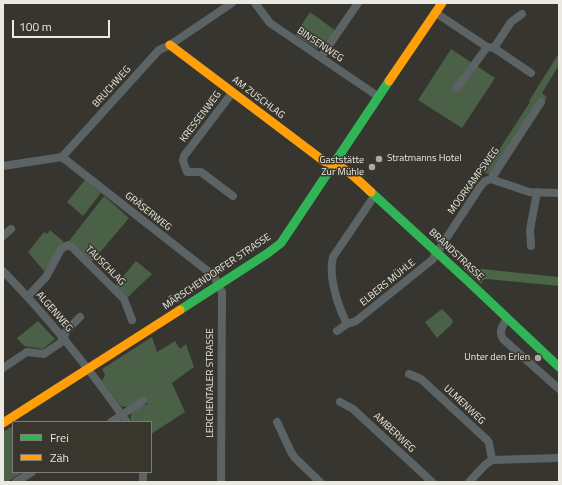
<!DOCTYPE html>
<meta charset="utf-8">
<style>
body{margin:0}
#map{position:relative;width:562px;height:485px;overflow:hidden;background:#363530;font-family:"Titillium Web",sans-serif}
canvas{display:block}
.frame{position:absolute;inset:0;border:4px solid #eae9e2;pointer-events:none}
.legend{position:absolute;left:12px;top:421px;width:140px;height:52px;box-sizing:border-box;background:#39372d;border:1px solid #807e75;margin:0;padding:5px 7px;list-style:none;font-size:12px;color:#eae9e2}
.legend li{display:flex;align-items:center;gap:8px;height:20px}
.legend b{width:20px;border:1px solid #807e75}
.scale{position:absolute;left:12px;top:20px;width:98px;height:18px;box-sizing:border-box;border:2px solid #eae9e2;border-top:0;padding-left:5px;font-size:12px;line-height:14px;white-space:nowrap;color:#eae9e2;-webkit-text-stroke:3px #39372d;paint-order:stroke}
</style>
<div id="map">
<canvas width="562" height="485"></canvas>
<div class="frame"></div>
<ul class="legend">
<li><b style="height:5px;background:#30b455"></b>Frei</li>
<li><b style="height:5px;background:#ff9f0a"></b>Zäh</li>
</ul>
<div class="scale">100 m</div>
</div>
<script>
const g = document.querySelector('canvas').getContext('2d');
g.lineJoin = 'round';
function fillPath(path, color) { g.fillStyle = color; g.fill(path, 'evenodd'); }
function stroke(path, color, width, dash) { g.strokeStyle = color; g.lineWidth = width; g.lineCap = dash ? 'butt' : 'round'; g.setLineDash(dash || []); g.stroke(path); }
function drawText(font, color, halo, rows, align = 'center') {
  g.font = font + ' "Titillium Web",sans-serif'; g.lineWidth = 3; g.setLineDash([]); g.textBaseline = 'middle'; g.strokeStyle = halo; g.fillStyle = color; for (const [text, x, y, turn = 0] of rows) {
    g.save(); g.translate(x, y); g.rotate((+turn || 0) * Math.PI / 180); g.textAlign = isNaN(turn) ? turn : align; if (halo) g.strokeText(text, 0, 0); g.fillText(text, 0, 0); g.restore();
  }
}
fillPath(new Path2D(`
 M310,12L336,31L323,49H317L295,35Z
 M451,49L495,78L462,128L418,100Z
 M559,53V65L542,93L547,97L496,175L484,173L530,102L529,101Z
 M85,180L101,193L83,216L67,202Z
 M104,196L129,218L91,263L69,241Z
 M50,230L64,242L44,271L28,252L44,232L47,234Z
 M136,261L152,274L128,297L115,286Z
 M442,309L453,320L452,324L437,338L425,322Z
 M38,321L55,339L43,349L24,346L17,338Z
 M152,337L157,352L175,341L180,349L186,344L194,367L172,383L185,412L151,434V422H132C127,411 139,407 148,404L143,397C136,401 130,409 121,406L102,381L105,375L102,369Z
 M13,426V472H23L7,482H3V432Z`), '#4a6047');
fillPath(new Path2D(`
 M462,267L559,277V286L487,279L483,280L481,284Z`), '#4b6547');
stroke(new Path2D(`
 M255,3L270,23L379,97
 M436,13L487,47L494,48L531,73
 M494,48L511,22L522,14
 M321,57L358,3
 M456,88L463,80L487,47
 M232,93L184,156L183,161L187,172H201L233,196
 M62,157L214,276L222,292L221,482
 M3,166L62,157L159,50L170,45L232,3
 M491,179L529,192L559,193
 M3,236L11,229
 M531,246L530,230L537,192
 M3,271C49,318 89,368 127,422
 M28,296L46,277L61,249L68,245L73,248L124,299L132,320
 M507,318C503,326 498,331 503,339L559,389
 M347,324C338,306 328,277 333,257L375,195
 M337,331L347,324L356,321L432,260L480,187L485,181L491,179L541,102
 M3,368L27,352L44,354L60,343L64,338L66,331L80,317
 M409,374L421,379L487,440L489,443L492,460
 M340,402L353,409L432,482
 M111,422L143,401
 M277,422L291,452L295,458L320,482
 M16,482L32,472
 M143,482V472
 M469,482L485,465L492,460L559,458`), '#5c6364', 8);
stroke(new Path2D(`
 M371,192L470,283L559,367
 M180,310L268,253L281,243L389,81`), '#30b455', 9);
stroke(new Path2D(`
 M170,45L325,162C347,166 355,178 371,192
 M389,81L442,3
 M3,423L180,310`), '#ff9f0a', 9);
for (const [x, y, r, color] of [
 [379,159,4,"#abaaa4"],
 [372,167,4,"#abaaa4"],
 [538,358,4,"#abaaa4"]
]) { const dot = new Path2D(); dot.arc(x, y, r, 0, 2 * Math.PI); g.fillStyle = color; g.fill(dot); stroke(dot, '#39372d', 1.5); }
drawText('10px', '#eae9e2', '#39372d', [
 ["BINSENWEG",320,45,34],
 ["BRUCHWEG",112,87,-48],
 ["AM ZUSCHLAG",258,98,37],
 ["KRESSENWEG",201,117,-53],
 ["MOORKAMPSWEG",474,181,-54],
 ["GRÄSERWEG",148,212,38],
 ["BRANDSTRASSE",456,255,43],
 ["TAUSCHLAG",105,266,45],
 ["MÄRSCHENDORFER STRASSE",217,272,-34],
 ["ELBERS MÜHLE",388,283,-39],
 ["ALGENWEG",54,312,49],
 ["LERCHENTALER STRASSE",211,383,-90],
 ["ULMENWEG",464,405,43],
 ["AMBERWEG",394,433,43]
]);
drawText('10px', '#eae9e2', '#39372d', [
 ["Stratmanns Hotel",387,159,"left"],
 ["Gaststätte",364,161],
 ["Zur Mühle",364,173],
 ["Unter den Erlen",530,358]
], 'right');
</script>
